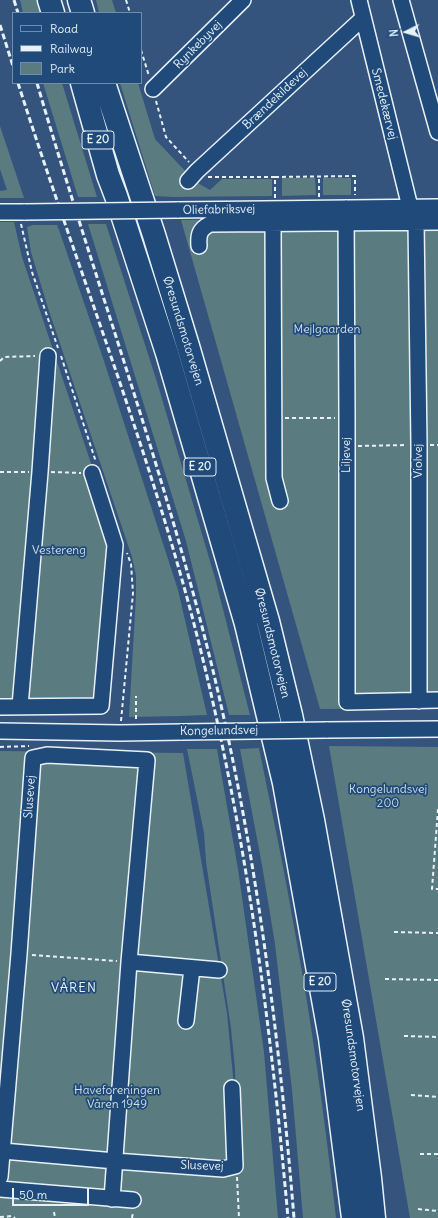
<!DOCTYPE html>
<meta charset="utf-8">
<style>
body{margin:0}
#map{position:relative;width:438px;height:1218px;overflow:hidden;background:#34547e;font-family:Delius,sans-serif}
canvas{display:block}
.legend{position:absolute;left:12px;top:12px;width:130px;height:72px;box-sizing:border-box;background:#1f4a7a;border:1px solid #6f8dac;margin:0;padding:5px 7px;list-style:none;font-size:12px;color:#e8f1f8}
.legend li{display:flex;align-items:center;gap:8px;height:20px}
.legend b{width:20px;border:1px solid #6f8dac}
.north{position:absolute;left:386px;top:12px;width:40px;height:40px;-webkit-text-stroke:3px #1f4a7a;paint-order:stroke;rotate:265deg;font-size:11px;font-weight:700;line-height:16px;text-align:center;color:#e8f1f8}
.north::after{content:'';display:block;margin:auto;width:14px;height:18px;background:#e8f1f8;clip-path:polygon(50% 0,100% 100%,50% 72%,0 100%)}
.scale{position:absolute;left:12px;top:1188px;width:77px;height:18px;box-sizing:border-box;border:2px solid #e8f1f8;border-top:0;padding-left:5px;font-size:12px;line-height:14px;white-space:nowrap;color:#e8f1f8;-webkit-text-stroke:3px #1f4a7a;paint-order:stroke}
</style>
<div id="map">
<canvas width="438" height="1218"></canvas>
<ul class="legend">
<li><b style="height:5px;background:#1f4a7a"></b>Road</li>
<li><b style="height:5px;background:#e8f1f8"></b>Railway</li>
<li><b style="height:11px;background:#5a7b7f"></b>Park</li>
</ul>
<div class="north">N</div>
<div class="scale">50 m</div>
</div>
<script>
const g = document.querySelector('canvas').getContext('2d');
g.lineJoin = 'round';
function fillPath(path, color) { g.fillStyle = color; g.fill(path, 'evenodd'); }
function stroke(path, color, width, dash) { g.strokeStyle = color; g.lineWidth = width; g.lineCap = dash ? 'butt' : 'round'; g.setLineDash(dash || []); g.stroke(path); }
function drawText(font, color, halo, rows, align = 'center') {
  g.font = font + ' Delius,sans-serif'; g.lineWidth = 3.5; g.setLineDash([]); g.textBaseline = 'middle'; g.strokeStyle = halo; g.fillStyle = color; for (const [text, x, y, turn = 0] of rows) {
    g.save(); g.translate(x, y); g.rotate((+turn || 0) * Math.PI / 180); g.textAlign = isNaN(turn) ? turn : align; if (halo) g.strokeText(text, 0, 0); g.fillText(text, 0, 0); g.restore();
  }
}
fillPath(new Path2D(`
 M20,0H38L41,13H23Z
 M96,0H112L116,13H99Z
 M43,83H62L97,197H78Z
 M120,83H138L155,139L189,175L181,183L188,190L196,182L210,190L222,179H272V196L173,197L155,196Z
 M0,126L24,198H0V191L7,190L0,169Z
 M282,178H315L316,195L282,196Z
 M323,178H351V195H323Z
 M438,217V708L320,709L181,220Z
 M0,222H14L22,257L118,544L110,710L0,712Z
 M88,224H106L157,382L215,578L250,715H229L186,541Z
 M33,225H57L59,230L103,358L178,590L207,715L180,716L129,717L136,596V576L132,557L48,308L31,252L27,227Z
 M329,746L438,747V1218H410Z
 M259,748C271,808 284,867 294,927C312,1023 325,1121 336,1218H303L292,1090L275,944L262,865L240,749Z
 M187,749H217L238,869L264,1052L278,1218H0V751L183,753L227,1013L237,1119L235,1069L231,1028L206,862L204,833Z`), '#5a7b7f');
const minor = new Path2D(`
 M359,0L410,207
 M401,0L438,132
 M153,89L243,0
 M188,181L197,171L363,18
 M346,208L347,418V702L438,700
 M177,210L438,207
 M0,212H25
 M416,222L419,445V701
 M273,223L274,478L280,501
 M199,246C198,234 200,229 210,224L438,222
 M20,706L40,472L48,356
 M0,707L101,706L115,545L92,473
 M326,730L438,729
 M0,731L120,733L182,732
 M129,962L219,970
 M186,1021L192,968
 M3,1151L115,1161L223,1169L235,1166L232,1088
 M0,1177L19,954L33,758L47,755L147,760L129,962L112,1199
 M0,1189L133,1200`);
const highway = new Path2D(`
 M49,0L53,13
 M79,0L83,13
 M82,83L108,175L116,196L167,353L246,624L284,783L330,1038L353,1218
 M104,83L154,235L188,346L268,621L291,715L313,820L352,1038L370,1178L374,1218`);
stroke(minor, '#e8f1f8', 18);
stroke(highway, '#e8f1f8', 25);
stroke(new Path2D(`
 M126,0L130,13
 M141,50L149,76
 M156,101L166,137L189,162
 M208,177H275V198
 M275,177L355,176V195
 M319,197V177
 M21,224L32,272L58,348
 M61,356L96,462
 M0,361L4,357L35,356
 M285,418H335
 M430,445H438
 M358,446L407,445
 M0,472H29
 M51,472L81,473
 M136,719V696
 M121,721L133,593L131,564L127,553
 M0,747L29,746
 M438,809L432,889H438
 M394,932L438,933
 M32,955L117,961
 M385,979L438,980
 M404,1036L438,1037
 M411,1095L438,1097
 M420,1154H438
 M237,1177L239,1218
 M418,1209L438,1211
 M54,1212L55,1218
 M0,1217L12,1216L15,1218
 M132,1218L133,1212`), '#e8f1f8', 2, [4, 3]);
stroke(minor, '#1f4a7a', 15);
stroke(highway, '#1f4a7a', 22);
stroke(new Path2D(`
 M14,0L18,13
 M0,25L13,66
 M18,83C75,262 145,438 193,620C244,816 270,1016 288,1218
 M37,83C95,282 167,477 215,679C257,857 279,1036 294,1218`), '#e8f1f8', 3, [6, 3]);
const minorBridge = new Path2D(`
 M25,212L177,210
 M182,732L326,730`);
stroke(minorBridge, '#e8f1f8', 18, []);
stroke(minorBridge, '#1f4a7a', 15);
for (const [x, y, w] of [
 [98,140,32],
 [200,467,32],
 [320,982,32]
]) { const box = new Path2D(); box.roundRect(x - w / 2, y - 9, w, 18, 3); g.fillStyle = '#1f4a7a'; g.fill(box); stroke(box, '#e8f1f8', 1); }
drawText('bold 11px', '#e8f1f8', null, [
 ["E 20",98,140],
 ["E 20",200,467],
 ["E 20",320,982]
]);
drawText('12px', '#e8f1f8', '#1f4a7a', [
 ["Rynkebyvej",198,45,-45],
 ["Brændekildevej",275,99,-43],
 ["Smedekærvej",384,104,76],
 ["Oliefabriksvej",219,210,-1],
 ["Øresundsmotorvejen",183,331,73],
 ["Liljevej",347,455,-90],
 ["Violvej",419,461,-90],
 ["Øresundsmotorvejen",272,643,76],
 ["Kongelundsvej",219,731,-1],
 ["Slusevej",30,797,-86],
 ["Øresundsmotorvejen",353,1055,82],
 ["Slusevej",202,1166,2]
]);
drawText('12px', '#d3dfe6', '#1f4a7a', [
 ["Mejlgaarden",327,330],
 ["Vestereng",59,551],
 ["Kongelundsvej",388,790],
 ["200",388,804],
 ["Haveforeningen",117,1091],
 ["Våren 1949",117,1105]
]);
g.letterSpacing = '1px';
drawText('13px', '#e8f1f8', '#1f4a7a', [
 ["VÅREN",74,988]
]);
g.letterSpacing = '0px';
</script>
